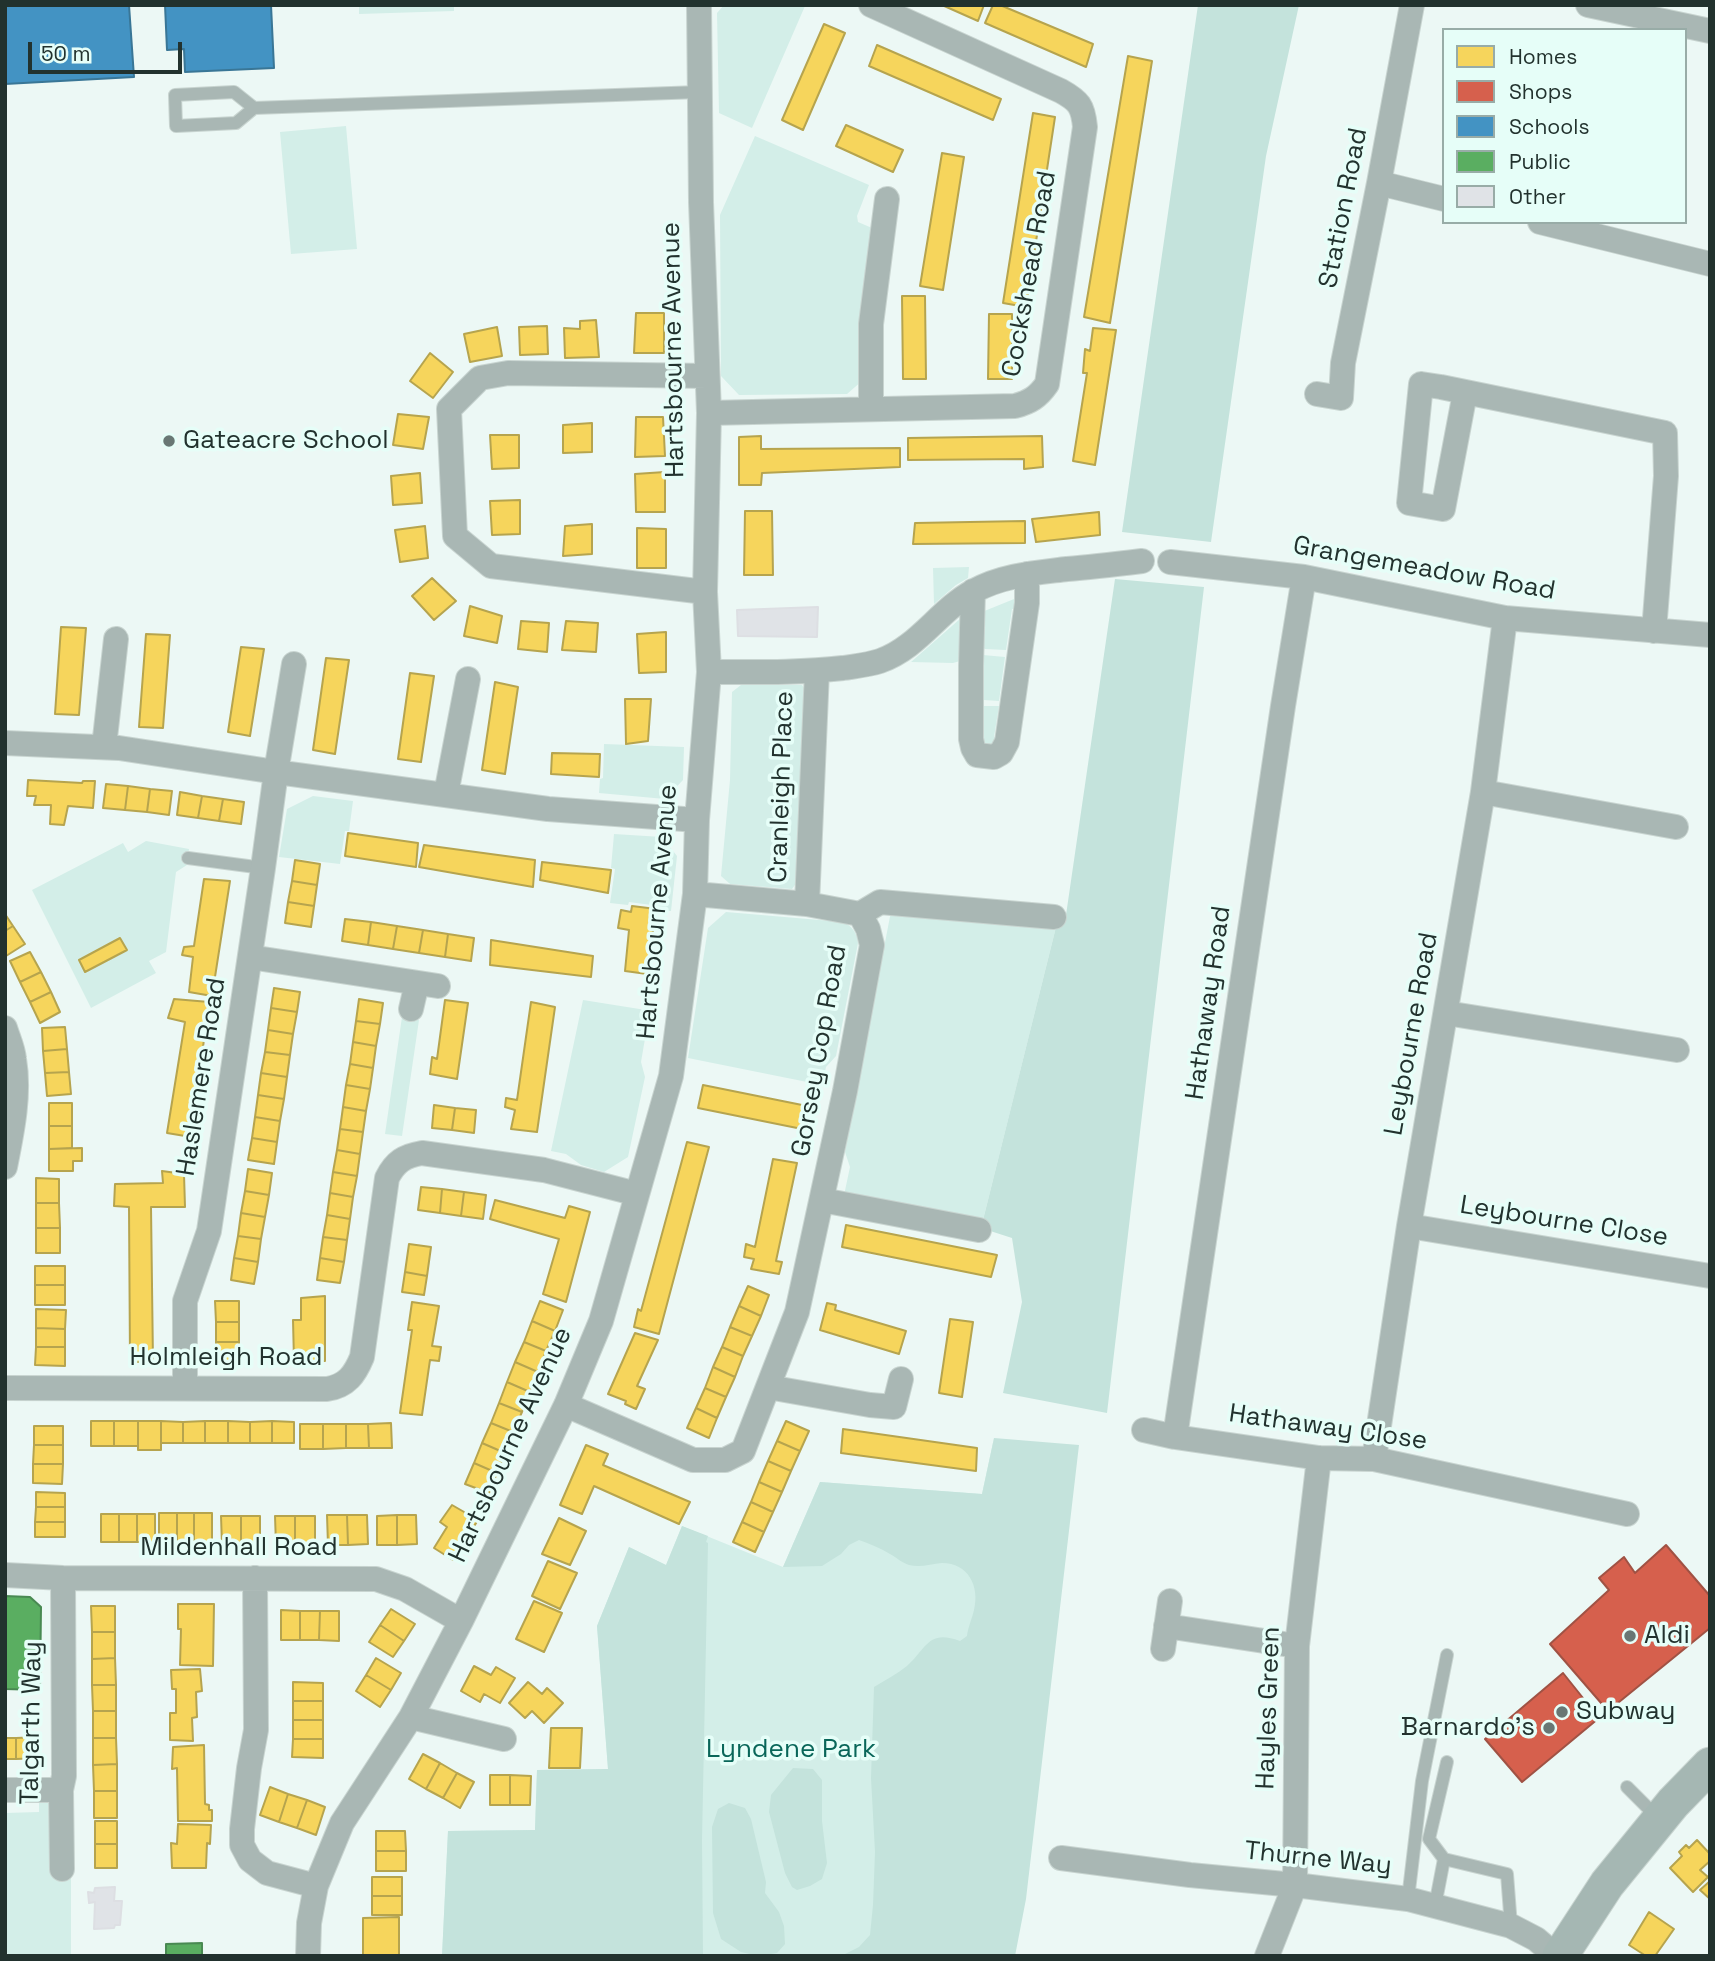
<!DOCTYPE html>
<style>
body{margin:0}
#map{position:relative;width:1715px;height:1961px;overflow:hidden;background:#ecf8f5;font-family:"Space Grotesk",sans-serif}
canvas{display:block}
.frame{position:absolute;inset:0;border:7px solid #22322e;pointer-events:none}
.legend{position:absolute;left:1442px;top:28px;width:245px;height:196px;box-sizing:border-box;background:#e6fef8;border:2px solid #98aca7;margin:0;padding:9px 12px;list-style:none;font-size:21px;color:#22322e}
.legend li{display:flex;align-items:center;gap:14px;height:35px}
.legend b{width:35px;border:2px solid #98aca7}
.scale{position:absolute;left:28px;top:42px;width:154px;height:32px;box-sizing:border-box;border:4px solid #22322e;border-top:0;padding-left:9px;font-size:21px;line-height:24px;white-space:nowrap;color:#22322e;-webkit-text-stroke:5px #e6fef8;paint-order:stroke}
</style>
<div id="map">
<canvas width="1715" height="1961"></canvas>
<div class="frame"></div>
<ul class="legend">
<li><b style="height:19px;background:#f6d55c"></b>Homes</li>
<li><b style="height:19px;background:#d6604d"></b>Shops</li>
<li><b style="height:19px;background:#4393c3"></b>Schools</li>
<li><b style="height:19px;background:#5aae61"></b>Public</li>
<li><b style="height:19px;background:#e0e3e7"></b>Other</li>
</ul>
<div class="scale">50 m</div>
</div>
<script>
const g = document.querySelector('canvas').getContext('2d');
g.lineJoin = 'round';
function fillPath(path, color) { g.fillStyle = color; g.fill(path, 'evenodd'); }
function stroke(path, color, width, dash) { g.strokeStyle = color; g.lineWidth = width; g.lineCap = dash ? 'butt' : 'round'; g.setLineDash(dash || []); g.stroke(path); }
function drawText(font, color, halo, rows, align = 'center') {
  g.font = font + ' "Space Grotesk",sans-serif'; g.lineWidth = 7; g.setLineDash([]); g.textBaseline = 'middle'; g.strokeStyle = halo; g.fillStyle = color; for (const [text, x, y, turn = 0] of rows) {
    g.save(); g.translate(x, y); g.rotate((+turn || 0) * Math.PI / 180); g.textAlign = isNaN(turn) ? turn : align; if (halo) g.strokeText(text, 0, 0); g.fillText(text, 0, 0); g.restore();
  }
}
fillPath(new Path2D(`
 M359,5H454V11L359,14Z
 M724,5L805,6L752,128L719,113L717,13Z
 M346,126L357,249L291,254L280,132Z
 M755,136L869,185L857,216L858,222L872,228L863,380L847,394L739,395L721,376L720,215Z
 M969,567L968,578L956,585L934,604L933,568Z
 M1019,597L1020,610L1012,609L1006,650L985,649L983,648L982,612Z
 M961,618L960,661L953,663L911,662Z
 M983,655L1005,657L999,701L984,700Z
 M741,685H802L806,691L797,882L792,889L730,884L721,876L730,780L732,692Z
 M984,706H999L994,737L1002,739L990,750L977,735L984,734Z
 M604,744L684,747L683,780L665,799L599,793L600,779L603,778Z
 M313,796L353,801L349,831H345L340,864L279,857L287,809Z
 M614,834L662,837L677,856L671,911L659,910V906L629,902L628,905L610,903L615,869L611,868Z
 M146,841L189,849L187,865L176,872L166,952L149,961L156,973L91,1008L32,890L123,843L128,852Z
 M892,906L1057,923L981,1228L843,1200L850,1167L845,1152Z
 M726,912L843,922C852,926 857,933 858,943L836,1056L826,1067L822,1085L688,1058L708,928Z
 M583,1000L652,1011L654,1013L647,1027L641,1062L645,1077L628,1157L604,1172L581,1165L566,1154L551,1151Z
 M402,1017L419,1020L402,1136L385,1134Z
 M994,1438L944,1956H442L448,1831L535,1830L537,1770L608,1769L597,1626L629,1547L666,1565L682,1526L783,1567L820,1482L982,1494Z
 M39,1798H49L71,1875V1956H10L5,1951V1813L39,1812Z`), '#d3eee8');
fillPath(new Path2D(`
 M1198,5H1299L1266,156L1211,542L1122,532Z
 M1115,579L1204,587L1107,1413L1003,1393L1022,1302L1012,1238L981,1228L1057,923L1066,915Z
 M994,1438L1079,1445L1026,1899L1015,1956H841L859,1947L870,1935L873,1905L875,1852L871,1778L874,1687C885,1680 897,1674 907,1666C927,1648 928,1629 960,1641L967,1636C968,1627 972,1619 974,1610C980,1586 968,1563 942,1563C931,1564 920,1568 909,1565C902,1563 896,1557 890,1554C880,1548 870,1544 859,1540L849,1545L841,1554L822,1566L783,1567L820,1482L982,1494Z
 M682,1526L708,1536L706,1542L708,1543L702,1840L703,1956H442L448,1831L535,1830L537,1770L608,1769L597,1626L629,1547L666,1565Z
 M793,1768L813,1769L822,1780V1821L827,1863L822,1879L810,1886L797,1890L792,1887L785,1873L769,1812L771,1795Z
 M729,1803L745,1808L751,1819L766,1882L765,1893L779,1912L784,1926L785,1944L777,1953L759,1956L741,1952L721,1939L713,1913L712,1827L718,1809Z`), '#c4e3dc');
const homes = new Path2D(`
 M942,5H984L978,21Z
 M993,5H1000L1093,44L1086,67L985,23Z
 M824,24L845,33L803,130L782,120Z
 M877,45L1001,99L993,120L869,66Z
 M1128,56L1152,61L1110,323L1084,317Z
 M1033,113L1055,117L1026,307L1003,303Z
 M846,125L903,150L893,172L836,146Z
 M942,153L964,157L943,290L920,286Z
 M902,296H925L926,379H903Z
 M636,313H664V353H634Z
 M989,314H1012V379H988Z
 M596,320L599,357L565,358L564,328L580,329V321Z
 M547,326L548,354L520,355L519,327Z
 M497,327L502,356L470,362L464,334Z
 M1093,328L1116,330L1095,465L1073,461L1087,373H1083L1085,349L1090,351Z
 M430,353L453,372L433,398L410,381Z
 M398,414L429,417L423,449L393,445Z
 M636,417H663L665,456L635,457Z
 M592,423V452L563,453V425Z
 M490,435H519V468L492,469Z
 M761,436V449L900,448V467L762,473L761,485H739V437Z
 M1042,436L1043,467L1024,469V459L908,460V438Z
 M665,472V512H636L635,474Z
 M420,473L422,503L393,505L391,476Z
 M520,500V534L492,535L490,501Z
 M745,511H772L773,575H744Z
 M1099,512L1100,535L1036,542L1032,519Z
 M1025,521V543L913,544L915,523Z
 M592,524V554L563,556L565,526Z
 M425,526L428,558L400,562L395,530Z
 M637,528L666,529V568H637Z
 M432,578L456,601L434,620L412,596Z
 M470,606L502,616L497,643L464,636Z
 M521,621L549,623L547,652L518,649Z
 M566,621L598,623L596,652L562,650Z
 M61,627L86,628L79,715L55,714Z
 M666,632V672L639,673L637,634Z
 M146,634L170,635L163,728L139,727Z
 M241,647L264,649L250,736L228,732Z
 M326,658L349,660L335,754L313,750Z
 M410,673L434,676L421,762L398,759Z
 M495,682L518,687L505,774L482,770Z
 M625,699H651L648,741L626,744Z
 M552,753L600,754L599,777L551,774Z
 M28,780L82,783L83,781H95L93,808L68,806L64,825L50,824L51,805H34L36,796H27Z
 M106,784L128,786L125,810L103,808Z
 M128,786L150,789L147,812L125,810Z
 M150,789L172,791L169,815L147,812Z
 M180,792L202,796L198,818L177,815Z
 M202,796L223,799L219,821L198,818Z
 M223,799L244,802L241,824L219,821Z
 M348,833L418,843L416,867L345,856Z
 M424,845L535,860L533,887L419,867Z
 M295,860L320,864L317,885L292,881Z
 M542,862L611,870L608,893L540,880Z
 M204,879L230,881L212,996L189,992L193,957L182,955L184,947L194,946Z
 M292,881L317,885L314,906L288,902Z
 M288,902L314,906L311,927L285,923Z
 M632,906L656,909L647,974L625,971L629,930L618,928L621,910L631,912Z
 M5,914L13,926L5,931Z
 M345,919L371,922L368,945L342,941Z
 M371,922L397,926L393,949L368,945Z
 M13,926L25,944L6,956L5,931Z
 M397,926L423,930L419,953L393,949Z
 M423,930L448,934L445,957L419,953Z
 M448,934L474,938L471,961L445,957Z
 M120,938L127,950L85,972L79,960Z
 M491,940L593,956L591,977L490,965Z
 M30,952L41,972L20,982L10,961Z
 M41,972L51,992L30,1002L20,982Z
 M274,988L300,992L297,1012L271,1008Z
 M51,992L60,1012L40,1023L30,1002Z
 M174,999L209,1002L191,1137L167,1133L185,1022L168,1018Z
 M359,999L383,1003L380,1024L356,1021Z
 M445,1000L468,1003L457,1079L430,1074L432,1057L437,1059Z
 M531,1002L555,1007L537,1132L511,1129L515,1110L505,1107L506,1098L517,1100Z
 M271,1008L297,1012L293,1034L268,1030Z
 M356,1021L380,1024L376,1046L353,1042Z
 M65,1027L67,1049L43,1051L42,1028Z
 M268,1030L293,1034L290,1055L265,1052Z
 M353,1042L376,1046L373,1068L350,1064Z
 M67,1049L69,1072L45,1073L43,1051Z
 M265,1052L290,1055L287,1077L261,1073Z
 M350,1064L373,1068L370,1089L346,1085Z
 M69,1072L71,1094L47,1096L45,1073Z
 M261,1073L287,1077L284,1099L258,1095Z
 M346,1085L370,1089L366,1111L343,1107Z
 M703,1085L807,1106L802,1129L698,1108Z
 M258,1095L284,1099L280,1121L255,1117Z
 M49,1103H72V1126H49Z
 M434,1105L455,1108L452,1130L432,1128Z
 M343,1107L366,1111L363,1132L340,1129Z
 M455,1108L476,1110L474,1133L452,1130Z
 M255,1117L280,1121L277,1142L252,1138Z
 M49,1126H72V1148L49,1149Z
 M340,1129L363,1132L360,1154L337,1150Z
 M252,1138L277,1142L274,1164L248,1160Z
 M687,1142L709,1147L659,1334L634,1327L638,1309L641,1311Z
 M82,1148V1161H73V1171H49V1149Z
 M337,1150L360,1154L357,1176L333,1172Z
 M773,1159L797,1163L776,1261L782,1262L779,1274L751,1269L754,1259L744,1257L746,1244L755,1247Z
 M248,1169L272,1173L269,1195L245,1191Z
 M162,1171L184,1174L185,1207H151L153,1362H130L129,1207L114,1206L115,1184L163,1183Z
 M333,1172L357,1176L353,1197L330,1193Z
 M36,1178L59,1179V1203H36Z
 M421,1187L442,1189L440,1213L418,1210Z
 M442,1189L464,1192L461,1216L440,1213Z
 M245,1191L269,1195L265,1217L241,1213Z
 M464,1192L486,1195L483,1219L461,1216Z
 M330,1193L353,1197L350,1219L327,1215Z
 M495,1200L565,1218L569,1206L590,1212L566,1302L543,1294L559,1239L490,1219Z
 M36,1203H59L60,1228H36Z
 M241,1213L265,1217L261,1239L238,1236Z
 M327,1215L350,1219L347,1240L323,1237Z
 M846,1225L997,1255L991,1277L842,1247Z
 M36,1228H60V1253H36Z
 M238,1236L261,1239L258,1262L234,1258Z
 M323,1237L347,1240L344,1262L320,1258Z
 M409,1244L431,1247L427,1276L405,1272Z
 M234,1258L258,1262L254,1284L231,1280Z
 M320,1258L344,1262L340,1283L317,1280Z
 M35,1266H65V1285H35Z
 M405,1272L427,1276L424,1295L402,1292Z
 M35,1285H65V1305H35Z
 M748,1286L769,1295L761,1316L739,1306Z
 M325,1296V1361H294L293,1320H301V1298Z
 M215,1301H239V1322H216Z
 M540,1301L563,1310L555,1331L532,1321Z
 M412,1302L439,1306L432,1346L441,1347L439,1361L430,1360L422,1415L400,1413L412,1330H408Z
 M827,1303L836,1305L835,1310L906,1331L899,1354L820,1330Z
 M739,1306L761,1316L752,1336L730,1327Z
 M36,1309L66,1310L65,1329L36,1328Z
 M950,1319L973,1322L962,1397L939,1393Z
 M532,1321L555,1331L546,1351L524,1342Z
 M216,1322H239V1342H216Z
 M730,1327L752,1336L743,1356L722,1347Z
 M36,1328L65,1329V1347H36Z
 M635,1333L658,1340L637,1386L645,1389L636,1409L625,1404L626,1401L608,1394Z
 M216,1342H239V1362H216Z
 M524,1342L546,1351L538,1372L515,1362Z
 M36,1347H65V1366L35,1365Z
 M722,1347L743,1356L735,1377L713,1367Z
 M515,1362L538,1372L530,1392L507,1382Z
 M713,1367L735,1377L726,1397L705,1388Z
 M507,1382L530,1392L522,1412L499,1403Z
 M705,1388L726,1397L717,1418L696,1408Z
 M499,1403L522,1412L513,1432L491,1423Z
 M696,1408L717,1418L709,1438L687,1428Z
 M91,1421H114V1446H91Z
 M114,1421H138V1446H114Z
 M138,1421H161V1450H138Z
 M161,1421L183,1422V1443H161Z
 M205,1421H228V1443H205Z
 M205,1421V1443H183V1422Z
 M228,1421L250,1422V1443H228Z
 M272,1421L294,1422V1443H272Z
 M272,1421V1443H250V1422Z
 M786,1421L809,1431L800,1451L777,1441Z
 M391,1423L392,1448H369L368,1424Z
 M491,1423L513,1432L505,1453L482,1443Z
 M300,1424H323V1449H300Z
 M323,1424H346V1448L323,1449Z
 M346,1424H368L369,1448H346Z
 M34,1426H63V1445H34Z
 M843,1429L977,1448L976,1471L841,1453Z
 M777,1441L800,1451L791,1471L768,1461Z
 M482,1443L505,1453L497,1473L474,1463Z
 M34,1445H63V1464H33Z
 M586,1445L608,1454L603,1465L690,1502L679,1524L594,1486L582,1514L560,1505Z
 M768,1461L791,1471L782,1492L759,1482Z
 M474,1463L497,1473L489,1493L465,1484Z
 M33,1464H63L62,1484L33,1483Z
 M759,1482L782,1492L773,1512L751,1502Z
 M36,1492L65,1493V1507H36Z
 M751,1502L773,1512L764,1532L742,1522Z
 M452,1505L478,1520L453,1560L434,1548L447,1527L440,1522Z
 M36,1507H65V1522H35Z
 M159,1513H177V1543H159Z
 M177,1513H194V1543H177Z
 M194,1513H212V1543H194Z
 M101,1514H119V1542H101Z
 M119,1514H137V1542H119Z
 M137,1514H155V1542H137Z
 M327,1515H347L348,1545H328Z
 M347,1515H367L368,1544L348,1545Z
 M397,1515H416L417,1544L397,1545Z
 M397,1515V1545H377V1516Z
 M221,1516H241V1545H222Z
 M241,1516H260V1545H241Z
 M275,1516H295V1545H276Z
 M295,1516H315V1545H295Z
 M559,1518L586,1531L570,1565L542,1554Z
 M35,1522H65V1537H35Z
 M742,1522L764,1532L755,1552L733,1542Z
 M548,1561L577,1573L560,1609L532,1596Z
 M534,1601L562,1613L544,1652L516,1639Z
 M178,1604H214L213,1666L180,1665L181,1629H178Z
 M91,1606H115V1632H92Z
 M391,1609L415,1624L404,1641L380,1625Z
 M281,1610L300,1611V1640H281Z
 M300,1611H320L319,1640H300Z
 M320,1611H339V1641L319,1640Z
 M380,1625L404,1641L393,1657L369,1642Z
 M92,1632H115V1658L92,1659Z
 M115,1658L116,1685H92V1659Z
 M376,1658L401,1673L391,1690L366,1675Z
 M474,1666L491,1675L496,1667L515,1678L500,1703L484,1694L480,1702L461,1691Z
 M200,1669L202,1691L196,1692L197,1717L192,1718L193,1741L170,1740V1713H176V1689H172L171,1670Z
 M366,1675L391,1690L380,1707L356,1691Z
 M293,1682L323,1683V1701H293Z
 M528,1682L542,1694L547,1688L563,1703L544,1723L532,1711L525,1718L509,1703Z
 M92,1685H116V1711H93Z
 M293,1701H323V1720H293Z
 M93,1711H116V1738H93Z
 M293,1720H323V1739H293Z
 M551,1728H582L580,1768H549Z
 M39,1737L40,1758L16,1759V1738Z
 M5,1738H16V1759H5Z
 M93,1738H116L117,1764L93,1765Z
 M293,1739H323V1758L292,1757Z
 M204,1745L205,1804L209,1805V1810H212V1821H178L177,1768L172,1769L173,1747Z
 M423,1754L440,1763L426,1789L409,1779Z
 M440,1763L457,1773L443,1798L426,1789Z
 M117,1764V1791H94L93,1765Z
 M457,1773L474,1782L460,1808L443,1798Z
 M490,1775H510V1805H490Z
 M510,1775L531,1776L530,1805H510Z
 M270,1787L288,1794L279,1822L260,1815Z
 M94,1791H117V1818H94Z
 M288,1794L307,1800L297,1828L279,1822Z
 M307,1800L325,1807L316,1835L297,1828Z
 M95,1821H117V1844H95Z
 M178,1824L211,1825L210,1844L207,1843L206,1868H172L171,1843L177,1844Z
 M376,1831H405L406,1851H376Z
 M1697,1840L1710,1854V1861L1700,1870L1708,1877L1693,1892L1670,1868L1682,1856L1679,1852L1686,1845L1689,1848Z
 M95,1844H117V1868H95Z
 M376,1851H406V1871H376Z
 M372,1877H402V1896H372Z
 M1710,1881V1899L1700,1890Z
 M372,1896H402V1915H372Z
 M1649,1912L1674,1929L1655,1956H1646L1629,1945Z
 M399,1917V1956H363V1918Z`);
fillPath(homes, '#f6d55c');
stroke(homes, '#b6a44e', 2);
const shops = new Path2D(`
 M1666,1545L1710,1596V1628L1608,1711L1550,1644L1609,1590L1599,1578L1624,1557L1635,1573Z
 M1563,1673L1599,1718L1522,1782L1485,1739Z`);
fillPath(shops, '#d6604d');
stroke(shops, '#a05244', 2);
const schools = new Path2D(`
 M5,5H129L134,77L5,84Z
 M165,5H271L274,68L185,72L184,49L167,50Z`);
fillPath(schools, '#4393c3');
stroke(schools, '#397696', 2);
const public = new Path2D(`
 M5,1596L30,1597L41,1607L40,1690L5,1689Z
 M202,1943V1956H166V1944Z`);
fillPath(public, '#5aae61');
stroke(public, '#498952', 2);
const building = new Path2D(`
 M818,607L817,637L738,636L737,610Z
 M115,1887L114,1901H122L120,1925H115L114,1928L94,1929L95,1902L89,1903L88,1892L94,1893L95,1888Z`);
fillPath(building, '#e0e3e7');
stroke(building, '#dddfe3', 2);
const lane = new Path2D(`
 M254,108L234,92L175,95L176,126L236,123L254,108L699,92
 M188,858L263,868
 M1627,1787L1659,1819
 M1444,1859L1429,1839L1447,1762
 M1408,1899L1422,1781L1447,1655
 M1435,1906L1444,1859L1507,1874L1511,1926`);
const street = new Path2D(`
 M1588,5L1710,31
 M1379,183L1444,199
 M1540,222L1710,264
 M1465,393L1443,509L1409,503L1421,384L1441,387L1665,433L1666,476L1654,631
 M1317,394L1341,398L1343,363L1379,183L1412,5
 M871,408V324L887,199
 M709,413L1015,406C1030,402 1038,397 1047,384L1085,127C1083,106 1079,101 1061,91L871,5
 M1170,562L1304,577L1505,618L1710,635
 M973,591L971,666V739L973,748L977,755L994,757L1001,753L1007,742L1027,603V574
 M705,592L491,566L455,536L449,409L480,378L508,373L707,376
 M709,672C754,672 799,673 843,668C856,666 868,665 880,661C918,648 939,610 974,591C1003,575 1035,573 1067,569C1092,567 1117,564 1142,561
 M5,743L119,748L276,772L548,809L697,820
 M104,747L116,639
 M1483,792L1676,827
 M446,794L468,679
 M807,904L817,671
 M860,914L880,902L1054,917
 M250,957L438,986
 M411,1009L417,983
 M1446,1013L1677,1050
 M5,1028C8,1038 13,1048 14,1059C20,1094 12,1132 5,1167
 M822,1200L979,1230
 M1409,1226L1710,1276
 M768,1387L870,1405L894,1407L901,1379
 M5,1388L327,1389C347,1386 355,1374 362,1357L387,1178C395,1162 404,1156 422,1153L544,1170L637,1194
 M185,1388V1301L209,1231L263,868L276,772L294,664
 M566,1405L693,1460H725L743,1451L797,1312L845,1091L872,945L868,929L860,914L807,904L695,894
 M1144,1430L1175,1437L1319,1458L1374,1459L1627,1514
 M1175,1437L1283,706L1304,577
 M1374,1459L1409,1226L1483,792L1505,618
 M5,1575L63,1578L376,1579L405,1589L461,1621
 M255,1578L256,1730L249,1768L242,1829V1845L250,1860L267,1873L316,1886
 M1166,1626L1297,1646
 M1163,1649L1170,1601
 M411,1717L504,1739
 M5,1790H61
 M1061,1858L1190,1875L1295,1885L1408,1899L1511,1926L1536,1939L1556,1956
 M62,1869L61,1790L64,1776L63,1578
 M308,1956L309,1923L316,1886L342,1823L411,1717L461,1621L566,1405L601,1321L671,1076L695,894L697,820L709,672L705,592L709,413L701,202L699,5
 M1267,1956L1295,1885L1297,1646L1319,1458`);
const secondary = new Path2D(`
 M1560,1956L1607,1884L1673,1803L1710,1765`);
stroke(lane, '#c8d4d0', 14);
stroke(street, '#c8d4d0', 26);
stroke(secondary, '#c8d4d0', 37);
stroke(lane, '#a9b7b4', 12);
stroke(street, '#a9b7b4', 24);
stroke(secondary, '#a5b7b3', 35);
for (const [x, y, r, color] of [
 [169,441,7,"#697774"],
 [1630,1636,7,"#697774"],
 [1562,1712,7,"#697774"],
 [1549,1728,7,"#697774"]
]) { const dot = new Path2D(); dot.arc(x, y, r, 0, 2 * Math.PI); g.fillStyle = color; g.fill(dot); stroke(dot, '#e6fef8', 2.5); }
drawText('26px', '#22322e', '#e6fef8', [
 ["Station Road",1344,208,-79],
 ["Cockshead Road",1030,274,-80],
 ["Hartsbourne Avenue",674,350,-91],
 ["Grangemeadow Road",1424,569,10],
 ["Cranleigh Place",782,787,-88],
 ["Hartsbourne Avenue",658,912,-85],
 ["Hathaway Road",1209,1003,-82],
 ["Leybourne Road",1412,1034,-80],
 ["Gorsey Cop Road",820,1051,-80],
 ["Haslemere Road",202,1077,-81],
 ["Leybourne Close",1564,1222,9],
 ["Holmleigh Road",226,1358],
 ["Hathaway Close",1328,1428,8],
 ["Hartsbourne Avenue",511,1445,-65],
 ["Mildenhall Road",239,1548],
 ["Hayles Green",1269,1708,-88],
 ["Talgarth Way",32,1723,-89],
 ["Thurne Way",1318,1859,6]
]);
drawText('26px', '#22322e', '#e6fef8', [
 ["Gateacre School",183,441],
 ["Aldi",1644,1636],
 ["Subway",1576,1712],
 ["Barnardo's",1535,1728,"right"]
], 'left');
drawText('26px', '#096659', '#e6fef8', [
 ["Lyndene Park",791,1750]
]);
</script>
